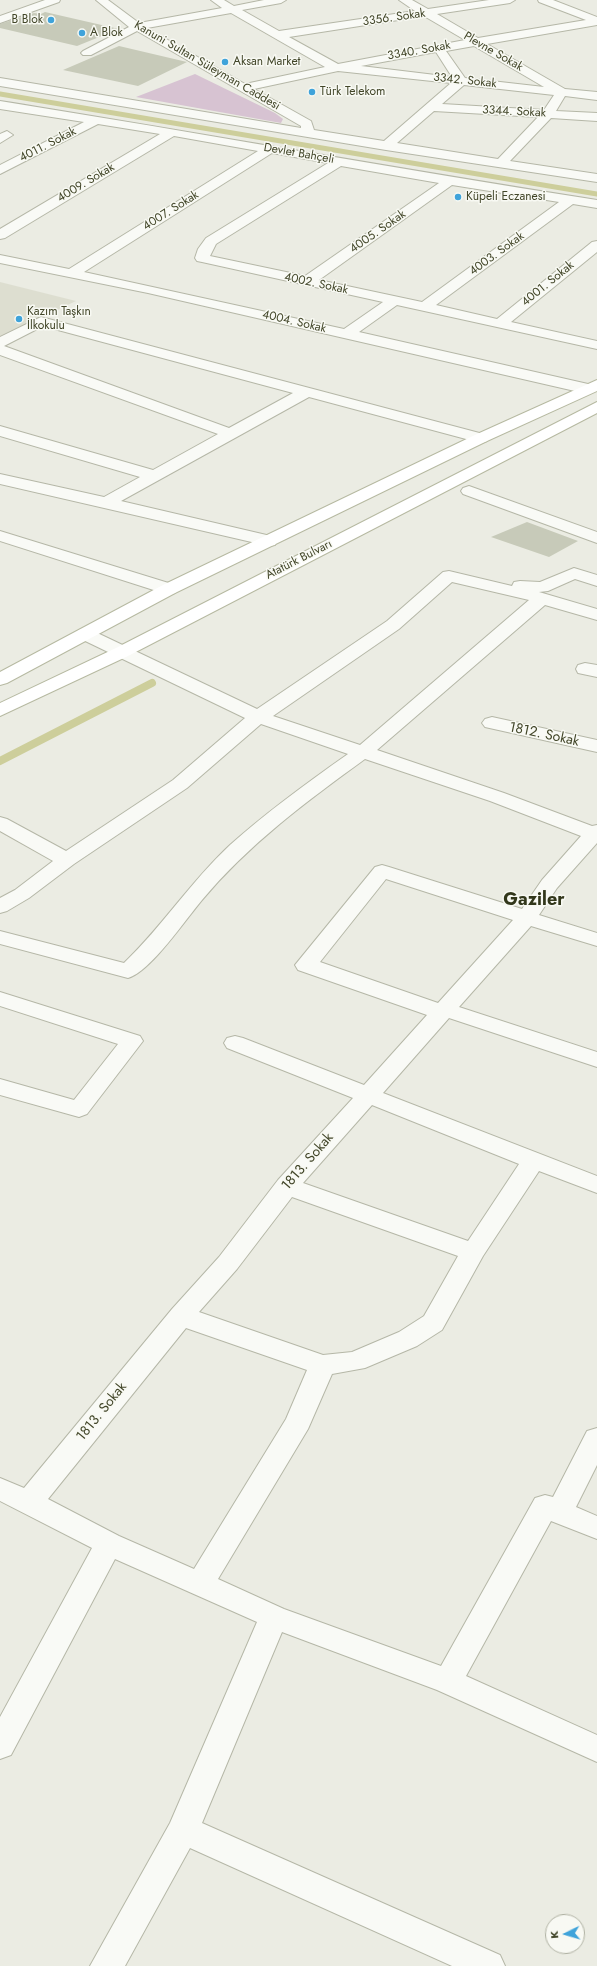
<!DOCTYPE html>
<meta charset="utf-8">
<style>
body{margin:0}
#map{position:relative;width:597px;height:1966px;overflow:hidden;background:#ebece3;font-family:Jost,sans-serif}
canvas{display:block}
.north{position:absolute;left:545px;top:1914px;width:40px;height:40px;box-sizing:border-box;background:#f8f9f3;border:1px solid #afb1a2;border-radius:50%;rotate:265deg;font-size:11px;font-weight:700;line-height:16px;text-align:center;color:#424629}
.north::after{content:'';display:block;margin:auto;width:14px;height:18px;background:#3fa3da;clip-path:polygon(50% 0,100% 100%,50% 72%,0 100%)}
</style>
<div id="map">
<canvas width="597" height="1966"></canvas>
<div class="north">K</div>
</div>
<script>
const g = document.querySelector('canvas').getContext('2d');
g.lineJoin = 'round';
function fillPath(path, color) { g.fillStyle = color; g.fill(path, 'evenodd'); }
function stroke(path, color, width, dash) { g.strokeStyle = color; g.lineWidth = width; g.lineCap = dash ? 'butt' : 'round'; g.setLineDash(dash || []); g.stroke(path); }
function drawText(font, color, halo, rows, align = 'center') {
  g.font = font + ' Jost,sans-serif'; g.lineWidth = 3; g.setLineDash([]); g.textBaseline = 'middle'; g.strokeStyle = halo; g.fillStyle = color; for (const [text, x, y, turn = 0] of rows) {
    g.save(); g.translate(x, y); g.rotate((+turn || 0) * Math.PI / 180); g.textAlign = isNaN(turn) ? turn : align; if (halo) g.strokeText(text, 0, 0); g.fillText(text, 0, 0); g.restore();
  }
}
fillPath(new Path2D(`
 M0,282L76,301L0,337Z`), '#ddded0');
fillPath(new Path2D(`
 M195,74L275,113L283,119L281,123L136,97Z`), '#d7c3d2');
stroke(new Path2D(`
 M0,94L597,194`), '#cdce9b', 5);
stroke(new Path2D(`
 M0,761L152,683`), '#cdce9b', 8);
fillPath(new Path2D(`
 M45,12L119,29L77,46L0,28V24L34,13L41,14Z
 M119,46L187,62L138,86L63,70Z
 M527,522L578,541L549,557L491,537Z`), '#c7cab9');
const minor = new Path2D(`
 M45,0H60L59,2L0,23V16Z
 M96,0H108L139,23L222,8L211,0H224L234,6L264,0H286L281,3L242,10L279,31L415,11L399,0H412L428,9L489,0H515L510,3L437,14L478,38L586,20L539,2L538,0H553L597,17V25L487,44L565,89L597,92V100L565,96L556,111L597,113V121L551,118L510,161L597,174V182L386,150L0,86V78L301,128V126L137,31L91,55H83L81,53L83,51L129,27ZM231,13L325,67L245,84L147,28ZM424,16L465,40L338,64L289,37ZM474,46L544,87L465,78L446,51ZM436,52L452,77L361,66ZM338,71L451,83L384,141L314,130L311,121L254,89ZM464,85L554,95L544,110L442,104ZM434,111L538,117L498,159L397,143Z
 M0,101C200,133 397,169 597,200V208L573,204L436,305L497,319L592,242L597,241V252L511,322L597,341V349L397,305L359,332L588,384L593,386L596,389L593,392L588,394L148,293L0,263V255L69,269L258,151L174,136L5,238L0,239V229L160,134L98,124L0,174V165L84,122L0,109ZM272,153L328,163L206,238L198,249L195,258L197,261L202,262L383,302L344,329L84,272ZM341,166L439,183L305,276L210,256L216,244ZM452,185L559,202L422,302L319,280Z
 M7,131L13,135L0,143V134Z
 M41,317L487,435L489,438L487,441L481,443L309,397L121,501L275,537L277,541L275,545L269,546L0,484V474L104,497L140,477L0,436V426L153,470L218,434L0,355V337ZM43,326L293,393L229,428L4,346Z
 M469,486L597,532V543L463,494L461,491L463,488Z
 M0,531L175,585L178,589L175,593L169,594L163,593L0,541Z
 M574,568L597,575V586L575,579L548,591L539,592L597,609V620L545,605L377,750L504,793L592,826L597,825V843L557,888L539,915L597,933V946L531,926L459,1007L597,1052V1067L449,1018L383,1093L597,1176V1193L539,1171L483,1256L442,1330L417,1346L365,1368L332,1374L308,1429L218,1579L284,1609L441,1666L535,1498L545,1495L553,1497L587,1431L597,1428V1465L576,1507L597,1516V1539L551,1521L466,1676L597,1735V1762L437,1690L282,1632L202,1823L500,1955L505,1966H452L190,1848L125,1966H90L170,1823L257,1622L115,1559L11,1755L0,1759V1717L92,1548L0,1501V1478L24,1488L172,1309L219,1257L278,1180L353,1098L227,1048L224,1043L227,1038L235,1036L243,1038L364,1085L427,1015L298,970L295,965L375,867L382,865L389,867L522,909L542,880L581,836L490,801L365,759C307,801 249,844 202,900C186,919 150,972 128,978L0,944V931L124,963C162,927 191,881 230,845C267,812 308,782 348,754L261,724L187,788L74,864L29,898L7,911L0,913V898L15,890L53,861L0,831V817L7,819L66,851L173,780L245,718L79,638L76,634L79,630L85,629L91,630L257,709L387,621L443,572L449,571L512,586L514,582L520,581L540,582ZM452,582L529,600L360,745L273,716L399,629ZM386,879L513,920L438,1003L320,962ZM372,1105L519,1164L468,1241L303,1183ZM292,1197L458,1256L424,1316L399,1332L352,1352L323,1355L199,1312L237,1269ZM186,1328L307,1370L286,1419L194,1569L119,1536L48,1499Z
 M585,663L597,665V677L578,673L576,669L578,665Z
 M492,717L597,740V752L485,727L482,723L485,719Z
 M0,992L140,1036L143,1041L87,1114L79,1117L0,1095V1079L74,1100L118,1044L0,1006Z`);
const major = new Path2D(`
 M597,380V391L487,441L175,593L7,683L0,685V672L163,585L475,435Z
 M597,402V413L128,656L0,716V703L116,648Z`);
stroke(minor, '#b5b7a7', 2);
stroke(major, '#b6b9a1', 2);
fillPath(minor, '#f9faf6');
fillPath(major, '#fff');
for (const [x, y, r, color] of [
 [51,20,4,"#3fa3da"],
 [82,33,4,"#3fa3da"],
 [225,62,4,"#3fa3da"],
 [312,92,4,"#3fa3da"],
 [458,197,4,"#3fa3da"],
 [19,319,4,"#3fa3da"]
]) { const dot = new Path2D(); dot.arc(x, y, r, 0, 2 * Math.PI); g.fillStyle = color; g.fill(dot); stroke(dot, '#f8f9f3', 1.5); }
drawText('12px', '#424629', '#f8f9f3', [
 ["3356. Sokak",394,18,-8],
 ["3340. Sokak",419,51,-10],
 ["Plevne Sokak",493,52,30],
 ["Kanuni Sultan Süleyman Caddesi",207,66,30],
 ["3342. Sokak",465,81,6],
 ["3344. Sokak",514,112,3],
 ["4011. Sokak",48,145,-27],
 ["Devlet Bahçeli",299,154,10],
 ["4009. Sokak",86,183,-31],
 ["4007. Sokak",171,211,-32],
 ["4005. Sokak",378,232,-35],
 ["4003. Sokak",497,254,-36],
 ["4002. Sokak",316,284,12],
 ["4001. Sokak",548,284,-39],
 ["4004. Sokak",294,322,13],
 ["Atatürk Bulvarı",299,560,-27]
]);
drawText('12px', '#424629', '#f8f9f3', [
 ["B Blok",43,20,"right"],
 ["A Blok",90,33],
 ["Aksan Market",233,62],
 ["Türk Telekom",320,92],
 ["Küpeli Eczanesi",466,197],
 ["Kazım Taşkın",27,312],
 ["İlkokulu",27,326]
], 'left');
drawText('14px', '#424629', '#f8f9f3', [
 ["1812. Sokak",544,735,12],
 ["1813. Sokak",308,1162,-49],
 ["1813. Sokak",102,1412,-51]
]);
drawText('bold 18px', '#32371b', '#f8f9f3', [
 ["Gaziler",534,901]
]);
</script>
